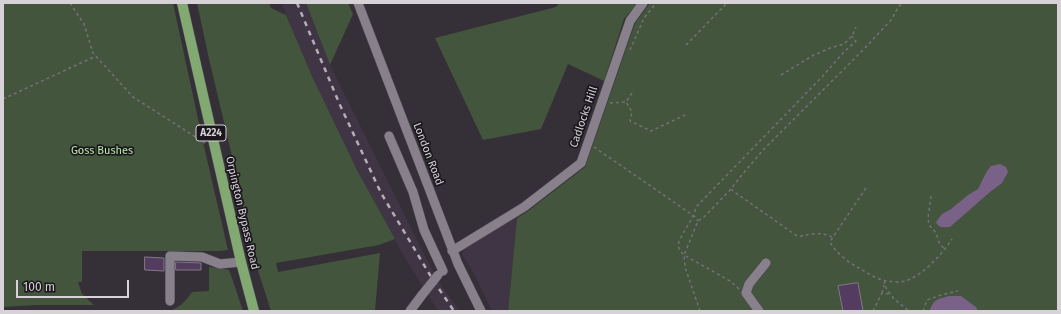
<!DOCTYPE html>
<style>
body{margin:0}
#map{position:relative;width:1061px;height:314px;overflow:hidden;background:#352f38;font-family:"Fira Sans",sans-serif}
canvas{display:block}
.frame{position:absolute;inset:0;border:4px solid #d6d2d8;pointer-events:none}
.scale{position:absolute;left:16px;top:280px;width:113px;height:18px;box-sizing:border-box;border:2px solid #d6d2d8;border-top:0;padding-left:5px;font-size:12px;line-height:14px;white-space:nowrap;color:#d6d2d8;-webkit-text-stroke:3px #1b181d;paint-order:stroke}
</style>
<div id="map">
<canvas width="1061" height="314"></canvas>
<div class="frame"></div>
<div class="scale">100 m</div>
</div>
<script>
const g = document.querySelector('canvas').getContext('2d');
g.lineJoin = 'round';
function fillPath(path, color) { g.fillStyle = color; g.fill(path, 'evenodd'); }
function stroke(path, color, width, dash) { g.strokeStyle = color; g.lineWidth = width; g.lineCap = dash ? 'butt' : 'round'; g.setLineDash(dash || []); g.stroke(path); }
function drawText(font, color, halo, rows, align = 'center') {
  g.font = font + ' "Fira Sans",sans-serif'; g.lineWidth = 3.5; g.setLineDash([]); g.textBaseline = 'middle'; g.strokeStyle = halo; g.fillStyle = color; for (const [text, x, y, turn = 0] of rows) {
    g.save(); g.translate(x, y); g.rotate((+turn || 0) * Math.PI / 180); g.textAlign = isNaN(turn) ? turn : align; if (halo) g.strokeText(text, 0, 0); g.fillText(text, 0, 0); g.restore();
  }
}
fillPath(new Path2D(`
 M282,3H306L330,65L426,258L443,288L460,311H438L406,260L357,170L312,76L286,15Z
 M517,218L508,311H492L475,276L462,254L466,244Z`), '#3f3544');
fillPath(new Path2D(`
 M3,3H173L203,142L228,250L220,251H82V282H78L82,294L94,305H35L3,307Z
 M197,3H269L271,8L286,15L312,76L357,170L395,239L379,245L276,263L278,272L380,253L375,311H271L253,255L236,173L209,59Z
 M306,3H348L353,14L330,65Z
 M559,3H638L624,19L604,81L568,64L541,129L483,140L435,38L556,7Z
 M650,3H1058V311H508L517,218L528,211L585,167L635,23Z
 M209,267L220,268L229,270L233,281L243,311H169C181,307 185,302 192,292L209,291Z`), '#43553c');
fillPath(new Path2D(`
 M1000,164L1006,167L1008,172L1002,183L990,192L950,227C943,227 939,229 936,222L942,214L951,209L968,195L978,189L987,171L991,166Z
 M949,296H961L976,307L978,311H931L930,310C934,299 938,299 949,296Z`), '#796187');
const building = new Path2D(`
 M145,257L164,258V271L145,270Z
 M176,262L201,263V270H176Z
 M858,283L863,311H843L838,286Z`);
fillPath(building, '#533c5f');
stroke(building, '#807984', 1);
const minor = new Path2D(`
 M358,3L458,264L481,311
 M389,136L413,192L424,230L443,271
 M452,251L524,207L581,163L630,21L643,3
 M170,301V256L202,257L220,264L241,262
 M410,311L422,295
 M759,311L746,293L749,284L766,263`);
const major = new Path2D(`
 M182,3L241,262L254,311`);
stroke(minor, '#514b54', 10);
stroke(major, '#514b54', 11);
stroke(new Path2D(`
 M70,3L84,24L93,53L133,97L205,143
 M686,45L727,3
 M630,50L644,18L656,3
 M781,75L812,56L830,48L844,44L852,36L856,27
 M632,93L626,102L632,112L630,121L651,131L685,115
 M3,99L96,56
 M610,103L626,102
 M594,147L694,216L698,221
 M866,188L833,237L830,242C835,252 849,263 859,268C867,273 878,280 887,281C893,282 902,283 908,280C925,273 942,254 952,239
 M731,189L733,191L797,236C803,237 807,234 813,234C820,233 826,234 832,237
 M931,196L928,218L929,225L936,233L940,245L945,249
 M885,281L884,285L894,299L909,311
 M739,289L730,281L684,255L680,251L678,245C682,231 693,221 696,207L821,78L845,51L856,41L852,36
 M882,293L884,285
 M700,311L685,267L684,255L698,221L704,217L731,189L741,176L764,149L864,49L891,20L899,6L904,3
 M873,311L882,293L891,294
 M923,311L927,300L941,295L958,291
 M1057,311L1058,310`), '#757078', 1.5, [3, 3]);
stroke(minor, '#88818c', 9);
stroke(major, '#82a972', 10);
stroke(new Path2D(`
 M297,3L340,105L381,193L433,280L454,311`), '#b4afb6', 2.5, [5, 5]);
const minorBridge = new Path2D(`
 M422,295L438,275`);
stroke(minorBridge, '#514b54', 10, []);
stroke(minorBridge, '#88818c', 9);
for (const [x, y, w] of [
 [211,133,30]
]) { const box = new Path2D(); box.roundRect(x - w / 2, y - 8, w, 16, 3); g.fillStyle = '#1b181d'; g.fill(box); stroke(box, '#d6d2d8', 1); }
drawText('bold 10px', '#d6d2d8', null, [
 ["A224",211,133]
]);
drawText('11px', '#d6d2d8', '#1b181d', [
 ["Cadlocks Hill",584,117,-71],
 ["London Road",428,154,69],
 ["Orpington Bypass Road",242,213,77]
]);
drawText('11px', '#bbe8aa', '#1b181d', [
 ["Goss Bushes",102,151]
]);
</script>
